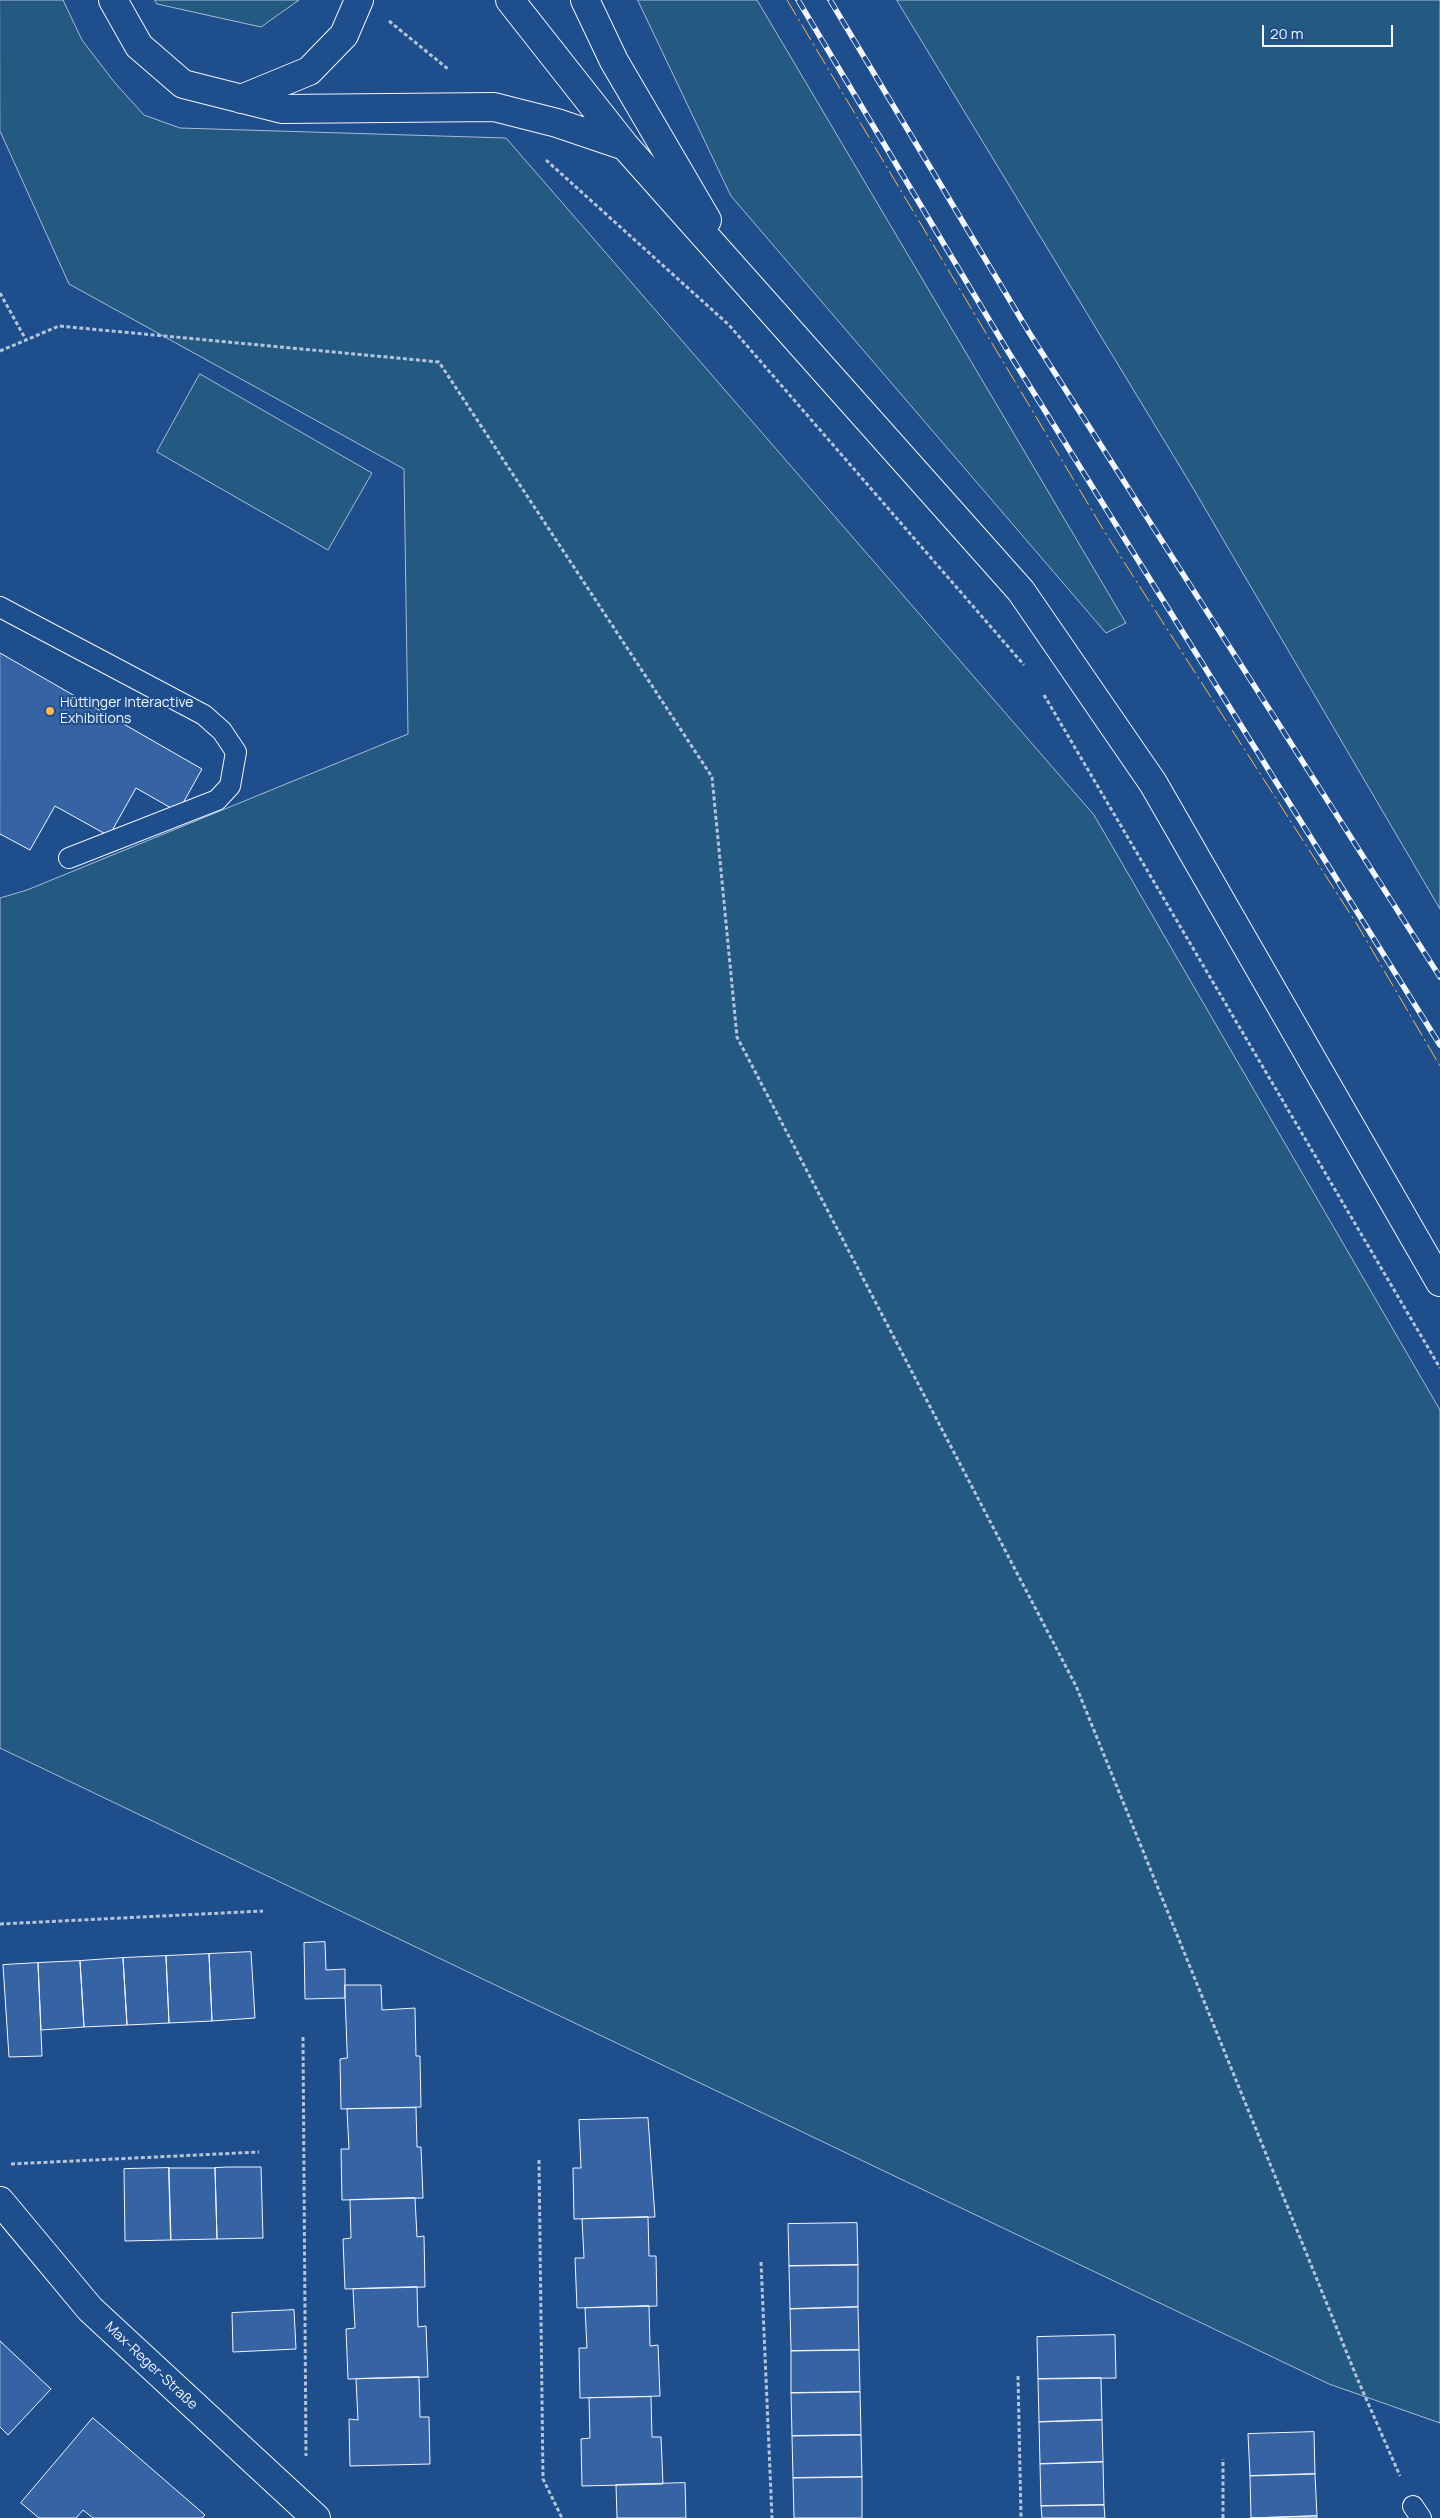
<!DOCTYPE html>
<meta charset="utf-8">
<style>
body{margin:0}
#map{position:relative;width:1440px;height:2518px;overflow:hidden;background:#1f4e8c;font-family:Manrope,sans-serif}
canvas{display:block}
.scale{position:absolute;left:1262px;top:25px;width:131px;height:22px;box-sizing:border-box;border:2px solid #f2f6ff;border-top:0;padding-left:6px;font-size:15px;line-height:18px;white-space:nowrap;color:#f2f6ff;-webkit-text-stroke:4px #1f4e8c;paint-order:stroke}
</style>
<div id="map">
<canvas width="1440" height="2518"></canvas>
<div class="scale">20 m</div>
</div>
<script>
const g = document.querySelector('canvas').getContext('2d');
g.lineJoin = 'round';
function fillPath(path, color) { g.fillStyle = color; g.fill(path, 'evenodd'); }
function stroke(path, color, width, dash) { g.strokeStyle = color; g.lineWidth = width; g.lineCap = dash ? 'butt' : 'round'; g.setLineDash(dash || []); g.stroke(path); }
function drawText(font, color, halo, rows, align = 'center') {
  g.font = font + ' Manrope,sans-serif'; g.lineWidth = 4; g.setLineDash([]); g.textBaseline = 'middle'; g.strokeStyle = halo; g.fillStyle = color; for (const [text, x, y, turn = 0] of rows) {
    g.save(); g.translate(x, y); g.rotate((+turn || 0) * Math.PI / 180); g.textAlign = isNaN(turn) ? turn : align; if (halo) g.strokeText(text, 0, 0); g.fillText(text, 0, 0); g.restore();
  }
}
const green = new Path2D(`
 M0,0H63L82,40L115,83L144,115L180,128L506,138L1094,815L1440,1410V2423L1329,2384L0,1748V898L27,890L408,734L404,469L69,284L0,131Z
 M155,0H299L261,27L157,4Z
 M638,0H757L1126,623L1106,633L731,196Z
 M897,0H1440V909L1190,483Z
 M200,374L372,473L328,550L157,452Z`);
fillPath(green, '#245a82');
stroke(green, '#a8bbd7', 1);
const building = new Path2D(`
 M0,653L202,769L178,812L136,788L109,836L55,806L30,850L0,834Z
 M325,1942L326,1970L345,1969V1998L305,1999L304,1943Z
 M251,1952L255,2018L212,2021L209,1954Z
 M209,1954L212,2021L169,2023L166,1956Z
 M166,1956L169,2023L127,2025L123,1958Z
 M123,1958L127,2025L84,2027L80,1961Z
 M80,1961L84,2027L41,2030L38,1963Z
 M38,1963L42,2056L9,2057L3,1965Z
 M345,1985H381L382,2010L415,2008L416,2056H420L421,2107L341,2109L340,2059L347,2058Z
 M416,2108L417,2147H421L423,2198L342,2200L341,2149H349L347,2109Z
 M648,2118L655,2217L574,2219L573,2168H581L579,2120Z
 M227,2167H261L263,2238L217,2239L215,2168Z
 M169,2168L171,2240L125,2241L124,2169Z
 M169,2168H215L217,2239L171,2240Z
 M415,2198L417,2237L424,2236L425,2287L345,2289L343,2239L351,2238L350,2200Z
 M648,2217L649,2256H656L657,2306L577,2308L575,2258H584L582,2219Z
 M857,2223L858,2265L789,2266L788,2224Z
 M858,2265V2307L790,2309L789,2266Z
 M417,2287L418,2327L426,2326L428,2377L348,2379L346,2329L355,2328L353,2289Z
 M649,2306L650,2346L658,2345L660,2396L580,2398L579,2348H587L585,2308Z
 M858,2307L859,2350L791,2351L790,2309Z
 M294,2310L296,2349L233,2352L232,2313Z
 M1115,2335L1116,2378L1038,2379L1037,2337Z
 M0,2341L51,2389L8,2435L0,2427Z
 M859,2350L860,2392L791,2393V2351Z
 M419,2377L420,2417H429L430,2464L350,2466L349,2419L358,2420L356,2379Z
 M1101,2378L1102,2420L1039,2422L1038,2379Z
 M860,2392L861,2435L792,2436L791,2393Z
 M651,2397L652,2437H661L663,2484L582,2486L581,2439L590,2438L589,2398Z
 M93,2418L205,2515L202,2518H93L83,2510L76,2518H39L21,2503Z
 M1102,2420L1103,2462L1040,2464L1039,2422Z
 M1314,2432L1315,2474L1250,2476L1248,2434Z
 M861,2435L862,2477L793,2478L792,2436Z
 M1103,2462L1104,2505L1041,2506L1040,2464Z
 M1315,2474L1317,2516L1251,2518L1250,2476Z
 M862,2477V2518H794L793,2478Z
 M685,2483L686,2518H617L616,2485Z
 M1104,2505L1105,2518H1042L1041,2506Z
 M1317,2516V2518H1251Z`);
fillPath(building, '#3563a3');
stroke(building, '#f2f6ff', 1);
const lane = new Path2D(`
 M0,607L204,715L222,731L236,752L230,786L217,800L69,858
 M1413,2506L1421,2518`);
const street = new Path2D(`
 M0,2201L90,2309L316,2518`);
const secondary = new Path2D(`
 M113,0L139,46L183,84L282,109L494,107L557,123L625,146
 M510,0L625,146L1021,591L1153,783L1440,1282
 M585,0L614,61L707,220
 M241,99L309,71L344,35L359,0`);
stroke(lane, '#f2f6ff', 22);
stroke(street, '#f2f6ff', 30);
stroke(secondary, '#f2f6ff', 30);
stroke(new Path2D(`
 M389,21L448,69
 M546,160L729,325L1024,665
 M0,293L26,340
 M0,351L59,326L439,362L712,777L737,1037L1076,1686L1357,2378L1400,2476
 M1044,695L1440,1368
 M0,1924L263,1911
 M303,2037L306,2456
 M539,2160L543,2479L562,2518
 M11,2164L259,2152
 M761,2262L772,2518
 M1018,2376L1021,2518
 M1223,2518V2459`), '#b3c4dc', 3, [4, 2.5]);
stroke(lane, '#1f4e8c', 20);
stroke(street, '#1f4e8c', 28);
stroke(secondary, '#1f4e8c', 28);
const rail = new Path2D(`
 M798,0L1009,353L1440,1045
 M830,0L1030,334L1440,977`);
stroke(rail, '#f2f6ff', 5.5);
stroke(rail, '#1f4e8c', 4, [11]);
stroke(new Path2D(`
 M787,0L1106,534L1358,926L1440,1066`), '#ffb74d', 1, [18, 4, 2.5, 4]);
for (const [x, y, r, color] of [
 [50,711,5,"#ffb74d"]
]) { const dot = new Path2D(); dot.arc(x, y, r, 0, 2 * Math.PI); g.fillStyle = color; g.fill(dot); stroke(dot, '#1f4e8c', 2); }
drawText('14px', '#f2f6ff', '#1f4e8c', [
 ["Hüttinger Interactive",60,703],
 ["Exhibitions",60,719]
], 'left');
drawText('14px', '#f2f6ff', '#1f4e8c', [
 ["Max-Reger-Straße",151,2366,43]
]);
</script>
